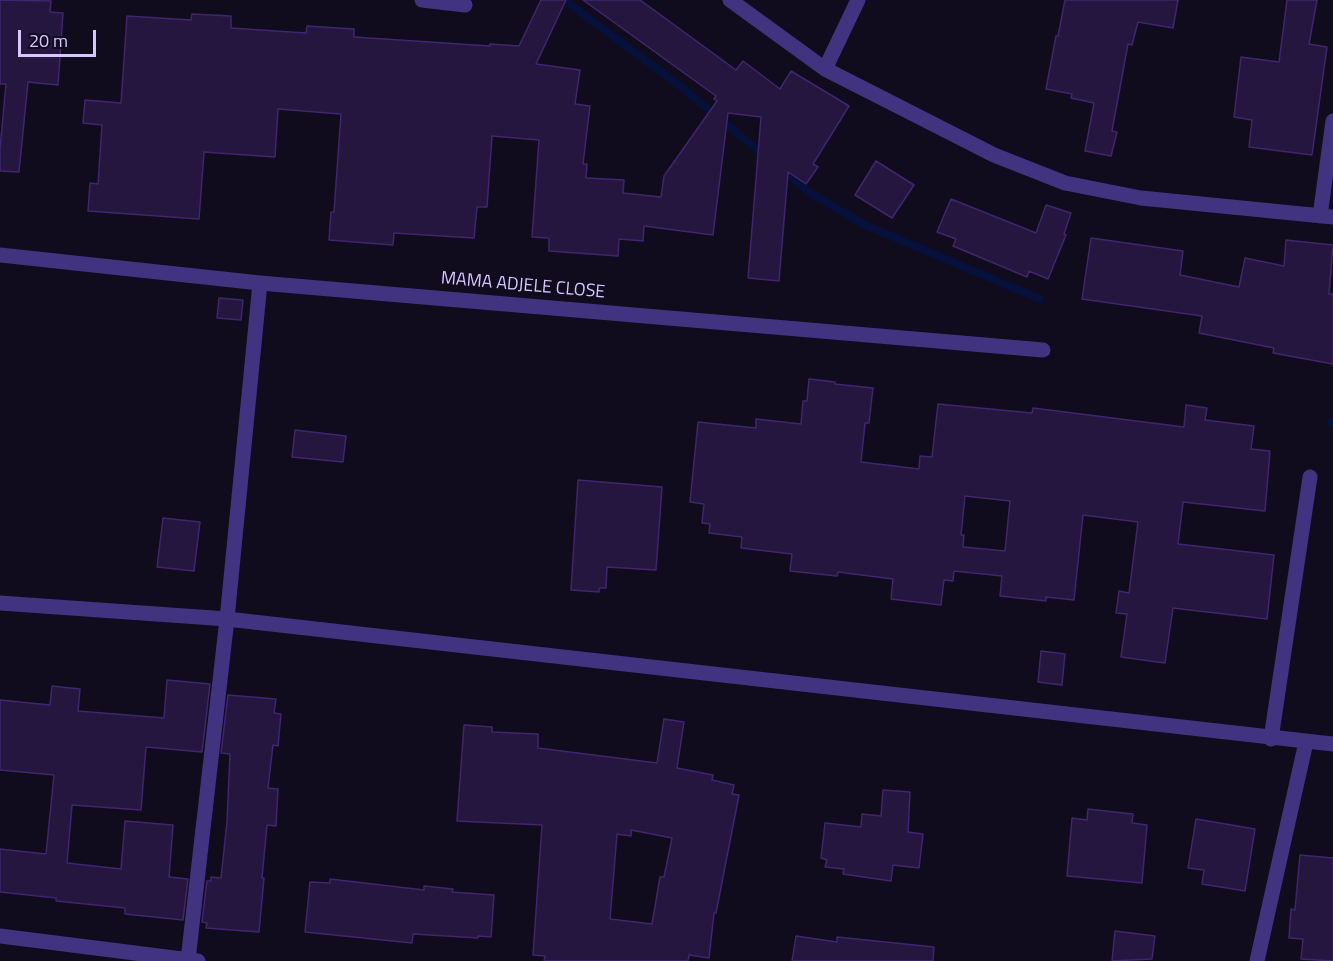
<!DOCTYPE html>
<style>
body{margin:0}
#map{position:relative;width:1333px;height:961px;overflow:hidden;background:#110b1e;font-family:"Titillium Web",sans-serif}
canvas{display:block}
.scale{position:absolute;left:18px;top:30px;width:78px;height:27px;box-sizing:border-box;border:3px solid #d6c7ff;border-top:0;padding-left:8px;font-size:18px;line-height:21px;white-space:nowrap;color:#d6c7ff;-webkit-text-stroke:4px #110b1e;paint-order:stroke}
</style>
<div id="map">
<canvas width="1333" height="961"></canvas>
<div class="scale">20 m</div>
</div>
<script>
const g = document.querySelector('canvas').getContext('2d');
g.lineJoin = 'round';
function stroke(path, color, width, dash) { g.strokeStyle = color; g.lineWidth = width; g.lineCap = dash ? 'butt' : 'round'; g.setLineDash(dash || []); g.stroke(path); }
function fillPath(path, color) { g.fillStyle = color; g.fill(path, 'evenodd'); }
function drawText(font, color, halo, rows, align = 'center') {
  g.font = font + ' "Titillium Web",sans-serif'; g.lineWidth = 4.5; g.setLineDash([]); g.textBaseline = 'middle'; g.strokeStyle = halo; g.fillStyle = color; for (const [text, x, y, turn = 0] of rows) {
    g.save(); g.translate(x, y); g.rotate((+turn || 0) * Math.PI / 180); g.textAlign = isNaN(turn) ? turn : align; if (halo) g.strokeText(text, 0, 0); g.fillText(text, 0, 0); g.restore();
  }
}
stroke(new Path2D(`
 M564,0L680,86L766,157
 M780,168L809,192L865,225L1040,299
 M1331,422H1333`), '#06113b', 8);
const building = new Path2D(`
 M0,0L51,1L50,12L63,13L58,85L28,82L19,172L0,171V149L6,84H0Z
 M541,0H566L536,64L580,70L575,104L590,106L583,164H587L586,178L624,180L623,193L661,197L664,176L717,101L714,99L716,96L583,0H640L736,70L743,61L780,89L791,71L849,106L813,164L818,167L806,184L788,172L779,281L748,278L761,117L728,113L713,235L644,226L643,241L619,239L618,256L549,251V238L532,237L539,140L492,136L487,207H477L474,238L394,233L393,245L329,240L331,212H334L341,114L278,109L275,157L204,152L199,219L88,211L90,183L98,184L102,125L83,123L85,100L121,103L127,16L191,20L192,14L231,16V28L306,33L307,26L354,29V37L490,46V44L519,46Z
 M1065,0H1178L1173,28L1138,22L1132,45L1128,44L1112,131L1117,132L1111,156L1085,151L1094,103L1071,98L1072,94L1046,89L1056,36H1058Z
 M1287,0H1317L1309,44L1327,47L1312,155L1249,147L1252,120L1234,117L1241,57L1279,62Z
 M876,161L914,185L892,218L855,195Z
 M951,199L1036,233L1046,205L1071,213L1064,234L1066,235L1048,279L1029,271L1027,277L953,246L956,239L937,232Z
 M1091,238L1183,251L1180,275L1239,287L1245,258L1284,266L1286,240L1333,245L1329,294H1333V364L1273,353L1274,348L1199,333L1202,316L1082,299Z
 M219,298L243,300L241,320L217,318Z
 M809,379L835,382V384L873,388L869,423H865L861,462L919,469L920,456L932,457L938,404L1032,413L1033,408L1184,427L1186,405L1207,408L1205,420L1254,426L1251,449L1270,451L1265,511L1183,502L1178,544L1274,555L1267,619L1173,608L1165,663L1121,657L1127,614L1116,613L1119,591L1129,593L1138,522L1083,515L1074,600L1046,597V601L1000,596L1002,576L954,571L953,581L944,580L941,605L891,599L893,579L838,572L837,576L790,571L792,554L741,548L742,537L709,533L710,524L702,523L704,504L690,502L698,422L756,428V419L801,424L803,401H807ZM965,496L1010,501L1005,551L963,547L964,535H961Z
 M295,430L346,436L343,462L292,457Z
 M578,480L662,487L656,570L607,567L606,588H599V592L571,590Z
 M163,518L200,522L194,571L157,567Z
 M1041,651L1065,654L1062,685L1038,682Z
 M167,680L210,684L202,752L146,747L141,810L72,805L67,863L121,869L125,821L173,825L169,877L188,879L183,920L125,914V908L56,901V898L0,892V849L46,854L54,775L0,770V700L50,705L52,686L80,689L78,711L164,718Z
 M228,695L276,699L274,713L281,714L278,746L273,745L268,788L278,789L276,826L267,825L262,878H264L259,932L206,928L207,923L202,922L207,881H211V877L221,878L227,822L230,754L221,753Z
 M664,719L684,722L677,768L713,775L712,780L734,785L732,794L739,795L716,913H714L709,958L689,955L688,961H544L545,956L533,955L542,825L457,821L464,725L492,727V732L538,734V748L657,763ZM631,830L672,838L664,877H660L652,924L610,919L617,834L631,836Z
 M883,790L910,792L908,832L923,834L919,868L893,865L891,881L843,874L844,869L825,867L827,860L821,858L825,823L861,827L862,814L881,816Z
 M1088,809L1133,814L1132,823L1147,825L1142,883L1067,876L1072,818L1087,820Z
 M1196,819L1255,829L1245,891L1202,884L1204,870L1188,868Z
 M1300,855L1333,858V961L1301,959L1303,939L1289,938L1291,909L1295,910Z
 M330,879L424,890V886L453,889L452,892L494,895L491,937L478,936V938L413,934L412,943L305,932L310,882L330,883Z
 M1115,931L1155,936L1152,959L1112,961Z
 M796,936L837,942V937L934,947L933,961H792Z`);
fillPath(building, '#24163f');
stroke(building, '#3f266d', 1.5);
stroke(new Path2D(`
 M422,0L465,5
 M730,0L825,69L994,155L1065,183L1141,198L1333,217
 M825,69L858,0
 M1320,216L1333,121
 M0,255L260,283L1043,350
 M0,603L227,619L1333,744
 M1271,739L1310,477
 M0,936L198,961
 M188,960L227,619L260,283
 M1257,961L1306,742`), '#41337f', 15);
drawText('18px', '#d6c7ff', '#110b1e', [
 ["MAMA ADJELE CLOSE",523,286,5]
]);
</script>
